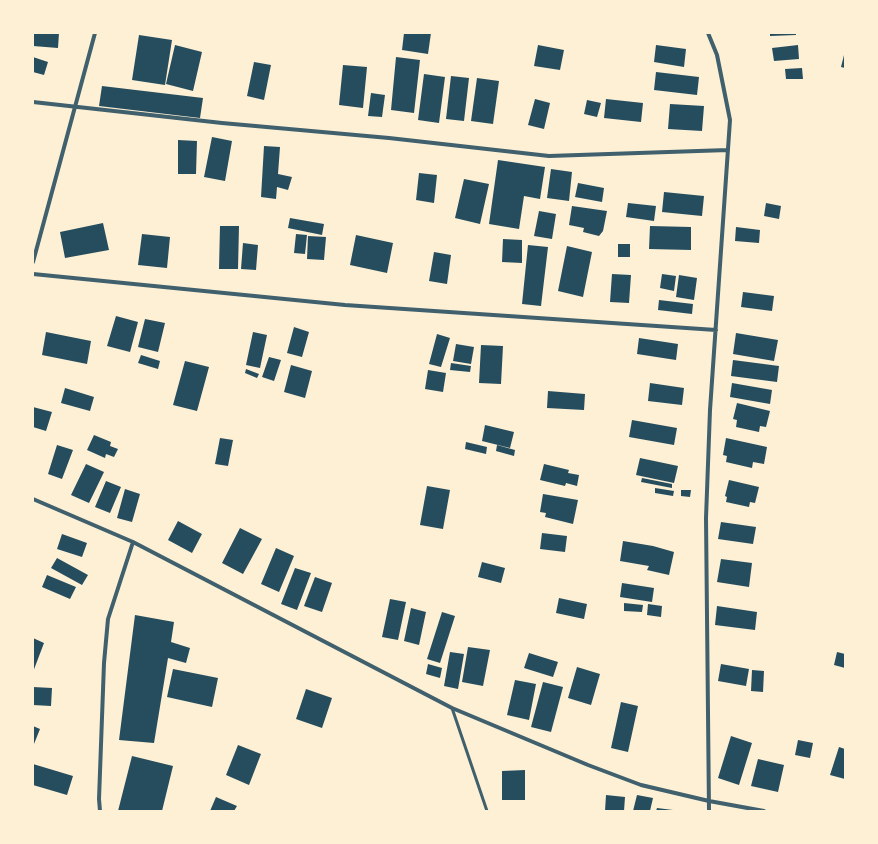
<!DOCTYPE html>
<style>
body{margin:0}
#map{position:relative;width:878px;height:844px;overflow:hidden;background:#fdf0d5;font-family:"Asap Condensed",sans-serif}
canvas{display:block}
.frame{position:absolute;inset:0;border:34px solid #fdf0d5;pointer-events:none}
</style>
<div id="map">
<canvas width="878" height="844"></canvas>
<div class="frame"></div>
</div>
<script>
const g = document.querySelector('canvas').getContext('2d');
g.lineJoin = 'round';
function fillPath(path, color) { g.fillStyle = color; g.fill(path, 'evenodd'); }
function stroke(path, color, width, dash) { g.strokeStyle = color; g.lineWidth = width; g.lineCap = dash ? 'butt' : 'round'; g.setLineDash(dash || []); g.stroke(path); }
fillPath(new Path2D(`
 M33,33H59L58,48L33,46Z
 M404,33H431L428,54L402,50Z
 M770,33H796V35L770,36Z
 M139,35L172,40L165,85L132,80Z
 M175,45L202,52L193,91L166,84Z
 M538,45L564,50L560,70L534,66Z
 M656,45L686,49L684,67L654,62Z
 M798,45L799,59L774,61L772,48Z
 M844,55H845V68L841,67Z
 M33,57L48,62L44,75L33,72Z
 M396,57L420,60L414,113L391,110Z
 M254,62L271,65L264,100L247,96Z
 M343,65L367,67L363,108L339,105Z
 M802,68L803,79H786L785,69Z
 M656,72L699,77L697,95L654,90Z
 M424,74L445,77L439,123L418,120Z
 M451,76L469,78L464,121L446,119Z
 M477,78L499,81L493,124L471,121Z
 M102,86L203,98L200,118L99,106Z
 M371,93L385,95L382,117L368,116Z
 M535,99L550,103L544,129L528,125Z
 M606,99L643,103L641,122L604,118Z
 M587,100L601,103L597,117L584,114Z
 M670,104L704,106L702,131L668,129Z
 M212,137L232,141L225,181L204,177Z
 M178,140L197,141L196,174H178Z
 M264,146L280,147L278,174L292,177L288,190L277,187L276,199L261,197Z
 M498,160L545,167L540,199L524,196L519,229L489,224Z
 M551,169L572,172L569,201L547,198Z
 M419,173L437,175L434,203L416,200Z
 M464,179L489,184L480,224L455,218Z
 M578,183L604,188L602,202L575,197Z
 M664,192L704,196L702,216L662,212Z
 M628,203L656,206L654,221L626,217Z
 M766,203L781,206L779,219L764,216Z
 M572,206L607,211L603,231L599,236L583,232L584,228L569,225Z
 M539,211L556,214L552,239L534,236Z
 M290,218L324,224L322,235L288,228Z
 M103,223L109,250L65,258L60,232Z
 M220,226H239L238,269H219Z
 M650,226L691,227V250L649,249Z
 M736,227L760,230L759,243L735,241Z
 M142,234L170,237L167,268L138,265Z
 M296,234L307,235L305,254L294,253Z
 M356,235L393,243L387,273L350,265Z
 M308,236L326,237L324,260L307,259Z
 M503,239L522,240V263L502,262Z
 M243,243L258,245L256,270L241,269Z
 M618,244H630V257H618Z
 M528,245L548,247L541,306L522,304Z
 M567,246L592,252L583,297L558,291Z
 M434,252L451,255L447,284L429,281Z
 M612,274L631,275L629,303L610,302Z
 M662,274L676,276L674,291L660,288Z
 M679,275L697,278L694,300L676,297Z
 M743,292L774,296L772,311L741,307Z
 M659,300L693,304L692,314L658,310Z
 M116,316L138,322L130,352L107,346Z
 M145,319L165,323L158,352L138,347Z
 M294,327L309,332L302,357L287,353Z
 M46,332L91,341L87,364L42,355Z
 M253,332L267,335L260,368L246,365Z
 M736,333L778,340L774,361L733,354Z
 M437,334L450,338L441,367L429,364Z
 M639,338L678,344L676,360L637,354Z
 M456,344L474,347L471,364L453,361Z
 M481,345L503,346L501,384L479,383Z
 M141,355L160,361L158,369L138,363Z
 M269,357L281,360L274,381L262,377Z
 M733,360L779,366L777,382L731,376Z
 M185,361L209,367L197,411L173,405Z
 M451,363L471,366L470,372L450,370Z
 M291,365L312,371L305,398L284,392Z
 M246,369L259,374L257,378L245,373Z
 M428,370L446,373L443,392L425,389Z
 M650,383L684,388L682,405L648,401Z
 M732,383L772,390L770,404L730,397Z
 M65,388L94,397L90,411L61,403Z
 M548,391L585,394L584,410L547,408Z
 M737,403L770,411L766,427L760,426L759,432L736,427L737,420L733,419Z
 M33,407L52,412L46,431L33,427Z
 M632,420L677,428L674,445L629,437Z
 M485,425L514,432L510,448L482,441Z
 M94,435L111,442L110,446L118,449L114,457L106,454L105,458L87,450Z
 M220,438L233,440L228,466L215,464Z
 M726,438L767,447L764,464L753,462L752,468L726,462L727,456L723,455Z
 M466,442L487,447L486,454L465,449Z
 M57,445L73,450L62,479L48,474Z
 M497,445L515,450L514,456L496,451Z
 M640,458L678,466L674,483L636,475Z
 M86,464L104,472L89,503L71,495Z
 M544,464L569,470L568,473L579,475L577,486L566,483L565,486L540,480Z
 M642,478L672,484V488L641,482Z
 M729,480L759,487L755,503L750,502L749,507L726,502L727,497L725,496Z
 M106,481L121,487L110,513L95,507Z
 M427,486L450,490L443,529L420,525Z
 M655,488L674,491L673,496L655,493Z
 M125,489L140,494L132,522L117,518Z
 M681,490H691L690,497L681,496Z
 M543,494L578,500L573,524L545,517L546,513L540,512Z
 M178,521L202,534L192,553L168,540Z
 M721,522L756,527L753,544L718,539Z
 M240,528L262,539L243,574L222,563Z
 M542,533L567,536L565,552L540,549Z
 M62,534L87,543L82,557L57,549Z
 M623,541L653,546L674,552L669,575L647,570L649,566L620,561Z
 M276,548L294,556L279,592L261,584Z
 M57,558L88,575L82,585L51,568Z
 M721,559L752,563L749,587L717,582Z
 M482,562L505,568L501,583L478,577Z
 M295,568L311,573L297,610L281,604Z
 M47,575L76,587L70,599L42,587Z
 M315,577L332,583L322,612L304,606Z
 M622,583L654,588L652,602L620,597Z
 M559,598L587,604L584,619L556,613Z
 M390,599L406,602L398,640L382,637Z
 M624,603L643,605L642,612L624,611Z
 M648,604L662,606L661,617L647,615Z
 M717,606L757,612L755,630L715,625Z
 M411,608L426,612L419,645L404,641Z
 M442,612L455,616L440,663L427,659Z
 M135,615L174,622L171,642L190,648L186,663L168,658L154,743L119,740Z
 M33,638L44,643L33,672Z
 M468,647L490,650L483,686L462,682Z
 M450,652L464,654L458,689L444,686Z
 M837,652L845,654V668L834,665Z
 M529,653L558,662L553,677L524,668Z
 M428,664L442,668L440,678L426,674Z
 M721,664L749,669L746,686L718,681Z
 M577,667L600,674L591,705L568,698Z
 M173,669L218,678L212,707L167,697Z
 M752,670L764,671L763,692L751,691Z
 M515,680L536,684L529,720L507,715Z
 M543,682L563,687L551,732L531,727Z
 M33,687L52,688L51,706L33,705Z
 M306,689L332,698L322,728L296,719Z
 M621,702L638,706L628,752L611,748Z
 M33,726L40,729L34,744H33Z
 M731,736L752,743L739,785L718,778Z
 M798,740L813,743L810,758L795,755Z
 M238,745L261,754L249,785L226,775Z
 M839,747L845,749V779L830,775Z
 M132,756L173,766L162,811H118Z
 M758,759L784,765L778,792L751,786Z
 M33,764L73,776L67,795L33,785Z
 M525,770V800H502V771Z
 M606,795L625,797L624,811H605Z
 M637,795L653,798L650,811H633Z
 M216,797L237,806L234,811H210Z
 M657,808L673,810V811H656Z`), '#264d5e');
stroke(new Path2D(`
 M452,708L487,811`), '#3f606c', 3);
stroke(new Path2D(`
 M708,33L717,55L730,120L710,410L706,518L709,811
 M33,102L222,123L389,138L549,156L728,150
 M33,262L95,33
 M33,274L345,305L716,330
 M33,499L133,542L452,708L588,765L641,785L709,801L764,811
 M100,811L99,799L104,663L108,619L133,542`), '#3f606c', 4);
</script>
